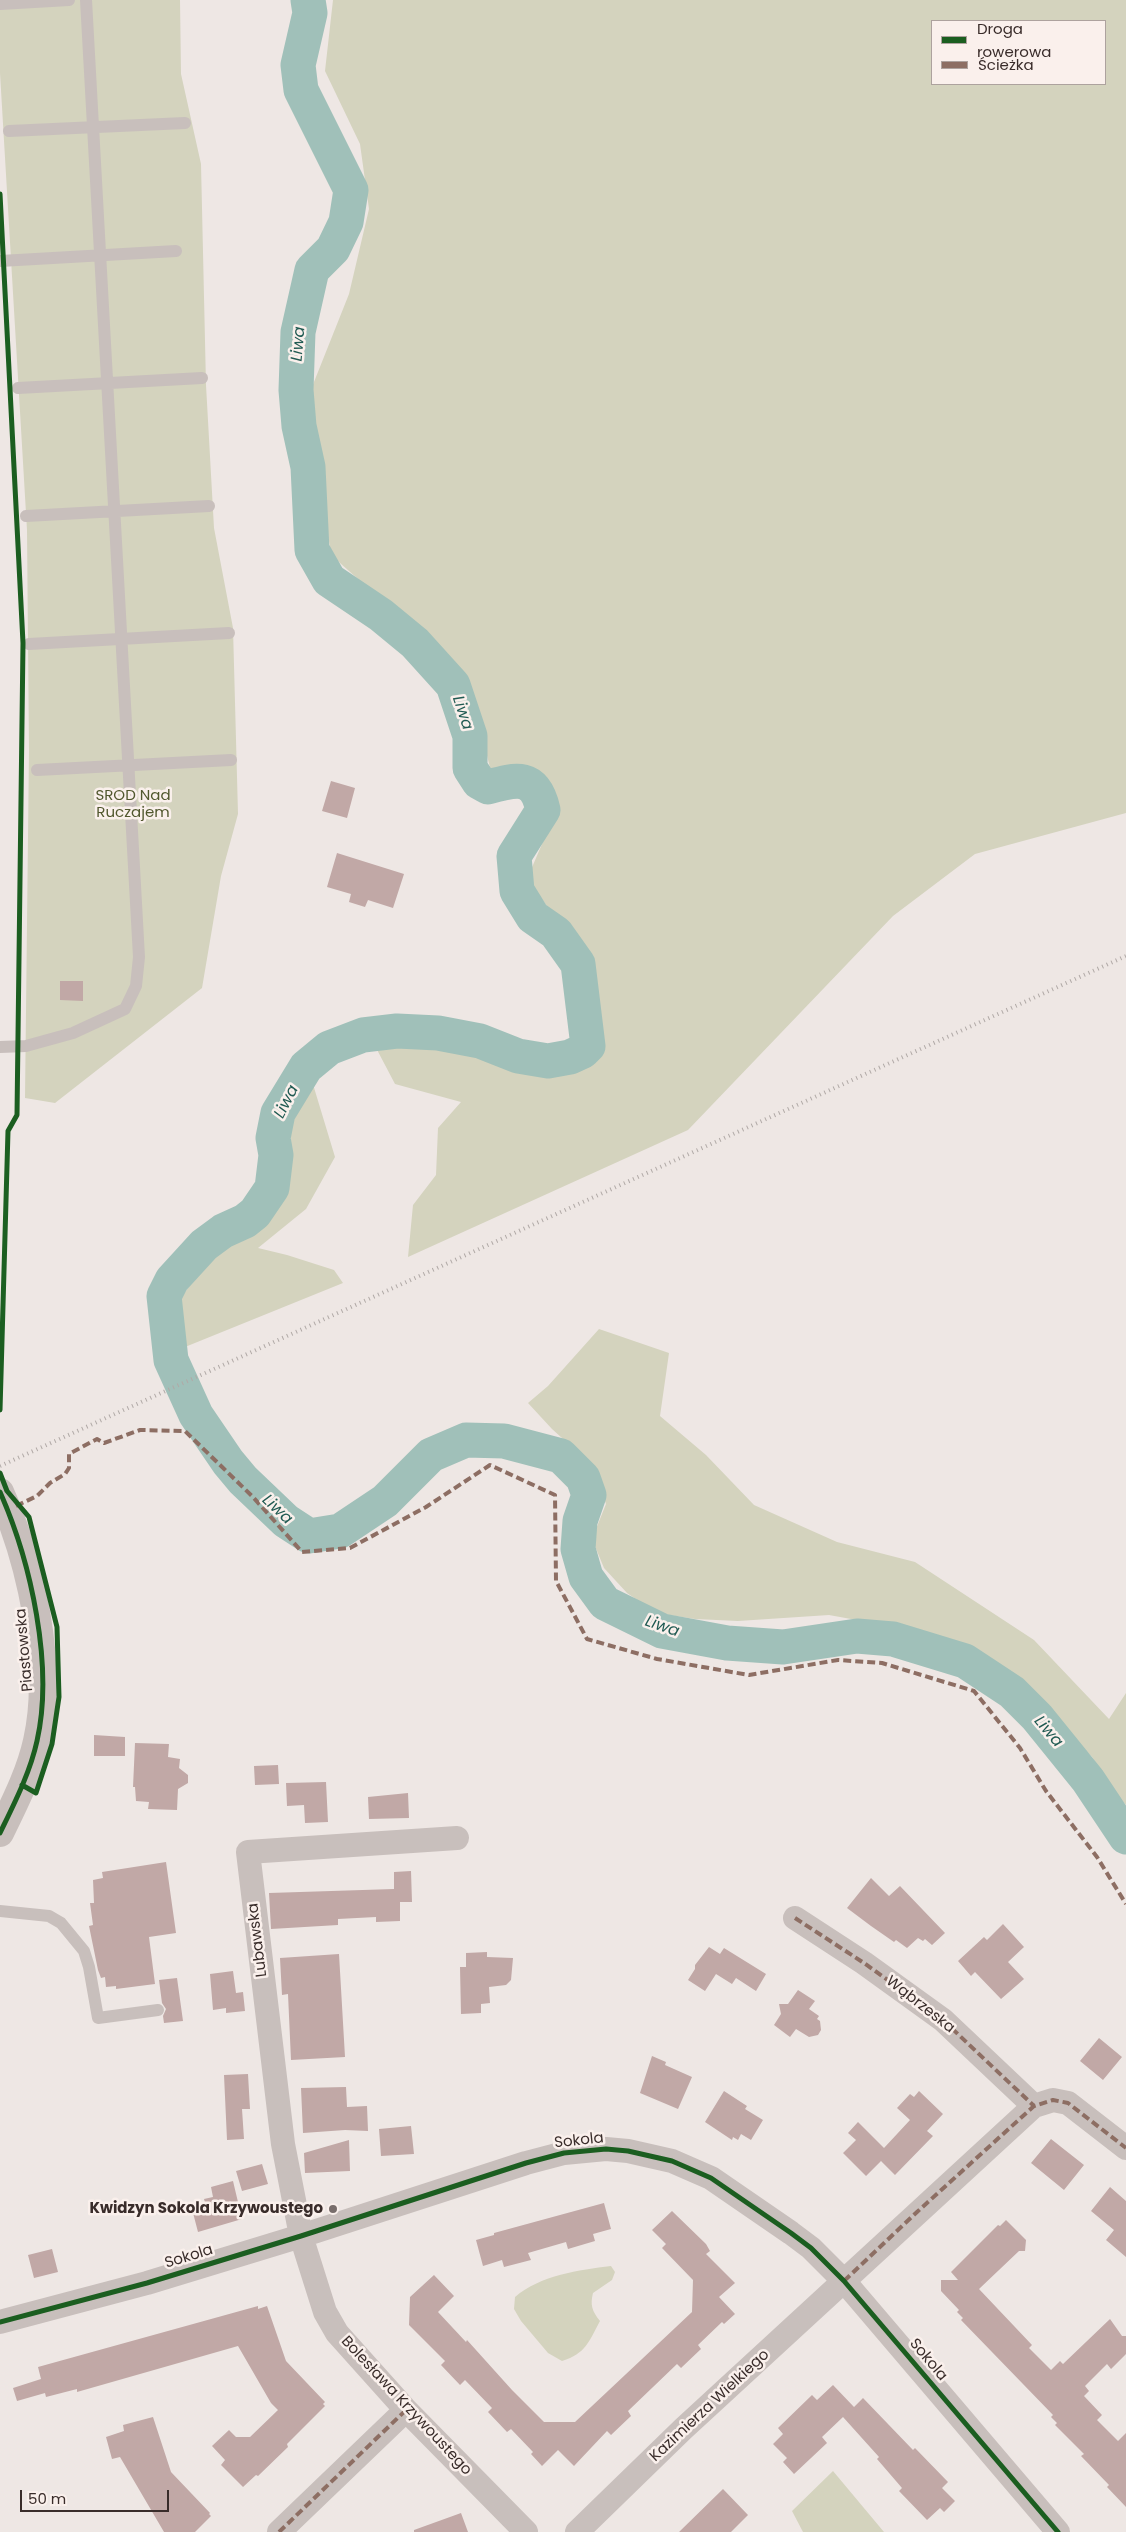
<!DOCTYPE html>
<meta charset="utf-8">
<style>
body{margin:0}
#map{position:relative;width:1126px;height:2532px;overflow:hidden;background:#eee7e4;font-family:Poppins,sans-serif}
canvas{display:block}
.legend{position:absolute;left:931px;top:20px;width:175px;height:65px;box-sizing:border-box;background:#faf0ec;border:1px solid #ada29e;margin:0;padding:6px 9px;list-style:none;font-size:15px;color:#392c2a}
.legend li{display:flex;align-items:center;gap:10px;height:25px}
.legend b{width:25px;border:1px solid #ada29e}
.scale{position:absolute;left:20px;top:2490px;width:149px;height:22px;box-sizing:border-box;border:2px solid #392c2a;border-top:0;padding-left:6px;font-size:15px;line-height:18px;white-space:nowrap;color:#392c2a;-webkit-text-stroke:4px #faf0ec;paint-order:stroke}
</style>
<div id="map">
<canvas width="1126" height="2532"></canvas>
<ul class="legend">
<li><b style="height:6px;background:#1b5e20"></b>Droga rowerowa</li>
<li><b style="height:6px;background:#8d6e63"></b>Ścieżka</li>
</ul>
<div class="scale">50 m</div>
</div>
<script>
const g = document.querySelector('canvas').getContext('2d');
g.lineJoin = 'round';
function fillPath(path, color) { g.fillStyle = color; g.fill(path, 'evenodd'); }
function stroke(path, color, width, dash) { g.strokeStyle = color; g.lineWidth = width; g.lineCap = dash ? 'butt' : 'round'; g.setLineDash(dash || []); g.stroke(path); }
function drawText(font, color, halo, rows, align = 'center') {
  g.font = font + ' Poppins,sans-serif'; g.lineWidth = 5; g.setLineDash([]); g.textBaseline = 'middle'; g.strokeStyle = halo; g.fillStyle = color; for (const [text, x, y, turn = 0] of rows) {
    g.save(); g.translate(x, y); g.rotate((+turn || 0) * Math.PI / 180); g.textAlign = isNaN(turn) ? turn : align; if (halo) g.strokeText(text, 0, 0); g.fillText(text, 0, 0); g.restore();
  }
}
fillPath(new Path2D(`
 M0,0H180L181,74L201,164L206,385L214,528L233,628L238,814L221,876L202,988L55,1103L25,1098L29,750L27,530L0,73Z
 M333,0H1126V813L975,854L893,916L688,1130L408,1257L413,1205L436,1175L438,1128L461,1102L395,1084L374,1044L465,1049L528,1075L587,1063L602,1043L586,959L527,879L557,809L532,769L492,775L466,675L331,555L321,485L312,387L349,294L369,209L360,144L325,71ZM932,21H1105V84H932Z
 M312,1081L335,1157L306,1209L258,1248L287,1255L334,1270L343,1283L185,1347L179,1300L220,1245L264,1219L291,1174V1115Z
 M599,1329L669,1353L660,1416L706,1455L754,1505L837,1542L915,1562L1034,1640L1109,1719L1126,1693V1805L1115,1793L1092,1757L1030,1693L984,1662L939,1639L873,1623L829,1615L738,1621L695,1619L656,1613L627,1593L604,1568L592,1539L606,1504L592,1465L552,1429L528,1403L548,1386Z
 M611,2266L615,2272L612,2280L593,2293C590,2305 592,2311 600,2321C588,2343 586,2353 562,2361L548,2353L521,2321L514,2309L515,2297C541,2275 579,2270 611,2266Z
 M833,2471L884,2532H803L792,2511Z`), '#d4d3be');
stroke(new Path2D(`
 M308,0L310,13L298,65L301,90L351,190L346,222L333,249L312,270L298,332L296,390L299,426L308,467L312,550L329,580L381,615L415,643L453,685L470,736V768L479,782L488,787C517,779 535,774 543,810L514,856L517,891L533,917L556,933L578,964L588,1046L583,1051L570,1057L548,1061L518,1056L480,1041L438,1033L397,1031L363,1035L329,1048L306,1067L278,1113L273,1138L276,1155L272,1188L255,1213L245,1221L223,1231L204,1245L172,1280L164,1296L171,1360L196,1415L228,1462L243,1480L286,1521L309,1536L340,1531L385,1501L431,1455L466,1440L504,1441L561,1456L583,1478L589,1495L580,1521L578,1549L586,1577L605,1603L662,1631L727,1643L783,1647L857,1636L893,1639L965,1661L1012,1692L1037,1717L1088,1780L1126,1837`), '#a0c0b9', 35);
fillPath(new Path2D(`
 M331,781L355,788L347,818L322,811Z
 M337,853L404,874L393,908L368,900L365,907L349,902L351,894L327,887Z
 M60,981H83V1001L60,1000Z
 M94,1735L125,1737V1756H94Z
 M135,1743L169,1744L168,1757L180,1759L179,1768L188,1775V1783L178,1789L177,1810L148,1809L149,1802L136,1801L135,1787H133Z
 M278,1765L279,1784L255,1785L254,1766Z
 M326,1782L328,1822L305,1823L304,1805L287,1806L286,1783Z
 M408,1793L409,1818L369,1819L368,1797Z
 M166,1862L176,1933L149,1937L155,1984L116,1989V1986L106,1987L105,1977L101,1978L98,1970L89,1926L93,1925L90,1903H94L93,1880L103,1878L102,1872Z
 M411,1871L412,1902H400V1921L376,1922V1917L338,1919V1925L271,1929L269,1893L394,1889V1872Z
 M871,1878L889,1896L900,1886L945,1933L932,1945L925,1939L923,1941L918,1938L907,1948L896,1940L894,1942L871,1926L847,1908Z
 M1003,1924L1024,1947L1008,1962L1024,1979L1001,1999L975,1972L971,1976L958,1961L984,1937L987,1940Z
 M709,1947L720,1954L724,1948L766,1974L756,1991L736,1978L732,1984L716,1974L705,1991L688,1980L695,1969V1965Z
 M487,1952V1957L513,1958L511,1980L506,1985L489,1987L490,2003L481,2004V2013L461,2014L460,1967H466V1953Z
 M339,1954L345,2057L291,2060L288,1994L282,1995L280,1958Z
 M233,1971L236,1993L243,1992L245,2011L226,2013V2008L213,2010L210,1974Z
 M177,1978L183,2021L164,2023L163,2016L166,2009L162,2003L159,1980Z
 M798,1990L815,2001L809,2009L819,2016L817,2019L820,2021L821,2030L818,2035L809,2037L796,2029L790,2037L774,2025L781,2014L779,2004H788Z
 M1099,2038L1122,2057L1103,2080L1080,2061Z
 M652,2056L666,2062L665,2065L692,2077L678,2109L640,2093Z
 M248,2074L250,2109H242L244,2139L227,2140L224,2075Z
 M346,2087L347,2107L367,2106L368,2131L345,2130L303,2133L301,2088Z
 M724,2091L747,2106L745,2109L763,2120L751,2140L741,2134L738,2140L733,2137L732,2140L705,2122Z
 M919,2091L943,2114L927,2131L933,2136L895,2175L881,2161L866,2176L843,2153L856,2140L848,2133L858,2122L884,2148L910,2120L897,2108L910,2094L914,2097Z
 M411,2126L414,2154L381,2156L379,2129Z
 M1051,2139L1084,2165L1064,2190L1031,2163Z
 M349,2140L350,2171L305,2173L304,2153Z
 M262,2164L268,2184L242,2191L236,2171Z
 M233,2181L242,2219L198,2232L192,2209L206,2206L204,2199L213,2197L211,2187Z
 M1110,2187L1126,2201V2257L1106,2240L1114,2230L1091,2211Z
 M604,2203L611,2229L593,2234L595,2241L568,2249L566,2242L528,2253L531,2260L504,2267L502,2260L483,2266L476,2240L494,2235V2233Z
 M672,2211L706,2244L710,2251L706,2254L735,2283L719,2297L735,2314L724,2324L722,2322L698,2345L701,2349L681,2368L677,2364L628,2411L631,2416L611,2435L607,2431L574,2466L558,2450L542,2466L531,2454L533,2452L511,2429L507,2432L488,2412L492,2408L465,2380L460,2385L441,2365L445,2361L409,2325L410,2297L434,2275L454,2296L438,2312L466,2342L467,2340L512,2390L544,2422H575L692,2312L693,2280L662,2248L666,2244L652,2230Z
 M1006,2220L1026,2240L1025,2251H1019L979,2289L1032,2345L1029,2348L1051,2370L1060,2361L1063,2364L1110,2319L1122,2336H1126V2354L1111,2369L1107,2364L1085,2386L1089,2391L1084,2396L1102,2415L1097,2420L1118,2441L1126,2433V2507L1107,2487L1109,2485L1081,2456L1084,2454L1055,2425L1057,2423L1051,2417L1053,2415L961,2320L963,2318L957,2312L959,2310L941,2291V2280H958L951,2272L998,2225L1000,2226Z
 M52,2249L58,2272L34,2278L28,2255Z
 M258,2306V2309L267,2306L286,2361L325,2402L323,2404L325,2406L287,2444L288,2447L258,2476L256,2475L243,2487L221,2465L225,2460L212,2446L229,2430L236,2437H250L278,2410L271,2403L238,2346L77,2392V2389L46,2397L45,2393L17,2401L13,2388L41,2379L38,2367Z
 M833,2385L854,2407L863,2398L913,2450L915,2448L948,2482L942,2488L955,2501L944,2512L940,2508L927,2520L899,2491L902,2488L877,2459L879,2457L843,2417L822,2437L827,2443L794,2474L783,2462L787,2458L773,2444L783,2434L778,2428L812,2395L817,2400Z
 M153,2417L171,2472L210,2513L209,2514L211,2516L195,2532H164L120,2457L112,2459L106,2437L124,2431L123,2425Z
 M723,2489L748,2515L731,2532H679Z
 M461,2513L468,2532H414V2530Z`), '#c1a8a6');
stroke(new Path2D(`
 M0,4L69,0
 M9,131L185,123
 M0,261L176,251
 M18,388L202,378
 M26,516L209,506
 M29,644L229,633
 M37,770L231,760
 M0,1047L26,1046L73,1033L125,1009L136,986L139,957L86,0
 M0,1911L49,1916L61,1923L84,1951L89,1967L98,2018L158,2010`), '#c8bfbc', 12);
stroke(new Path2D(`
 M457,1838L248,1852L283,2144L301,2236L325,2312L337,2333L406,2410L526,2532
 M795,1918L864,1963L943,2020L1034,2106
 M0,2322L147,2283L301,2236L526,2163L564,2153L606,2149L628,2151L672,2161L711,2178L791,2233L811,2248L844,2281L1058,2532
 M279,2532L406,2410
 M577,2532L683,2429L1034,2106L1053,2100L1068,2103L1126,2148`), '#c8bfbc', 24);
stroke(new Path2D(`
 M0,1492C31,1562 54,1666 37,1741C30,1773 14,1804 0,1833`), '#c8bfbc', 28);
stroke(new Path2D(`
 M0,1466L1126,956`), '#b0a9a6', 4, [1, 4]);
stroke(new Path2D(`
 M16,1506L37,1496L50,1483L65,1474L69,1468V1454L97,1439L104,1443L140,1430L185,1431L253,1497L302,1552L350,1548L426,1507L490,1465L555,1495L556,1581L587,1639L657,1659L749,1675L838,1660L882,1663L974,1691L1020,1748L1046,1791L1097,1857L1126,1904
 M795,1918L864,1963L943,2020L1034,2106
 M844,2281L917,2212L1034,2106L1053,2100L1068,2103L1126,2148
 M279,2532L406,2410`), '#8d6e63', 4, [8, 4]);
stroke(new Path2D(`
 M0,194L23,643L17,1115L8,1131L0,1410
 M0,1473L7,1491L29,1517L57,1627L59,1697L52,1744L36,1793L22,1785
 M0,1492C31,1562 54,1666 37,1741C30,1773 14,1804 0,1833
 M0,2322L147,2283L301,2236L526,2163L564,2153L606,2149L628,2151L672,2161L711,2178L791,2233L811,2248L844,2281L1058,2532`), '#1b5e20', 5);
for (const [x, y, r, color] of [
 [333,2209,5,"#786d6b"]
]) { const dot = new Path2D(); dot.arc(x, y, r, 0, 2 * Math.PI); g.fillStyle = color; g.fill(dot); stroke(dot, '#faf0ec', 2); }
drawText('15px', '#51572e', '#faf0ec', [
 ["SROD Nad",133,796],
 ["Ruczajem",133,813]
]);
drawText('15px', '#392c2a', '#faf0ec', [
 ["Piastowska",25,1650,-95],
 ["Lubawska",258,1940,-97],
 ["Wąbrzeska",920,2005,38],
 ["Sokola",579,2141,-6],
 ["Sokola",189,2257,-17],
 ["Sokola",928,2360,50],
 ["Bolesława Krzywoustego",406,2406,47],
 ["Kazimierza Wielkiego",710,2406,-43]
]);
drawText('bold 15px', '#392c2a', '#faf0ec', [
 ["Kwidzyn Sokola Krzywoustego",323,2209]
], 'right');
drawText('italic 16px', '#205a52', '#faf0ec', [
 ["Liwa",299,344,-85],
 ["Liwa",462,713,72],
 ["Liwa",287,1102,-63],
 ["Liwa",277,1510,43],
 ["Liwa",662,1627,19],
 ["Liwa",1048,1732,50]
]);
</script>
